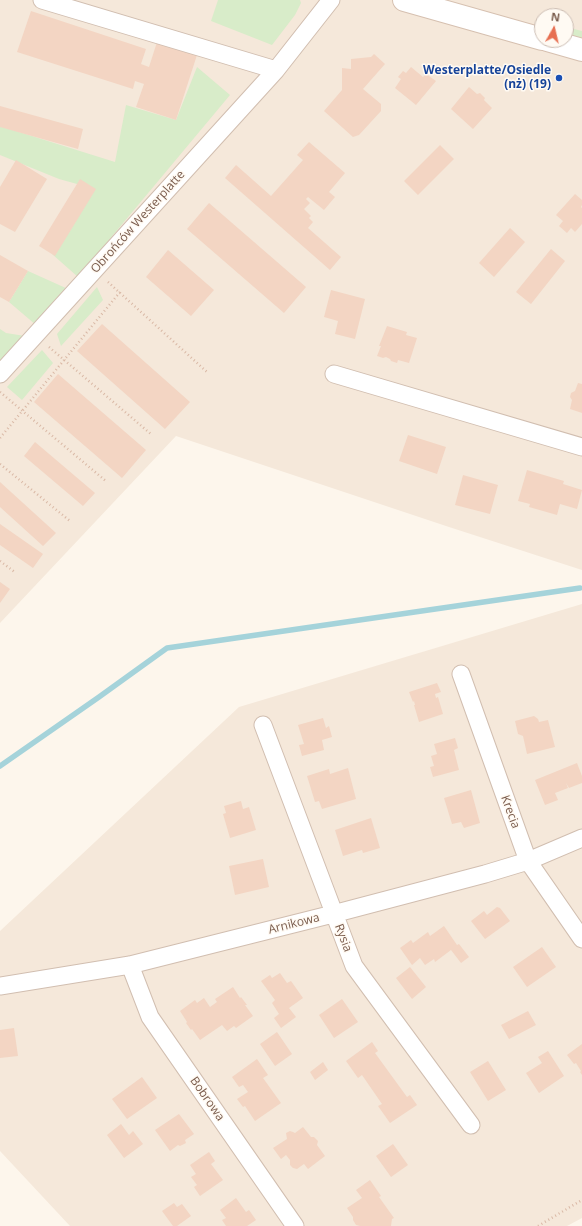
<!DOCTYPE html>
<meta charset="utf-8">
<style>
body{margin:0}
#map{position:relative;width:582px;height:1226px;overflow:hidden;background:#fdf6ec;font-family:"Open Sans",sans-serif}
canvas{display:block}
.north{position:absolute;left:534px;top:8px;width:40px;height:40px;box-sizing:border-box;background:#fffaf3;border:1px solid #cabbb1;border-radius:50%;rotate:8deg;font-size:11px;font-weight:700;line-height:16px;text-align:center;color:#7a5c4d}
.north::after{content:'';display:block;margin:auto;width:14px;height:18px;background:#e76f51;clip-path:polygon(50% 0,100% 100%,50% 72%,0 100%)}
</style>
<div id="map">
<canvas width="582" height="1226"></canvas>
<div class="north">N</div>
</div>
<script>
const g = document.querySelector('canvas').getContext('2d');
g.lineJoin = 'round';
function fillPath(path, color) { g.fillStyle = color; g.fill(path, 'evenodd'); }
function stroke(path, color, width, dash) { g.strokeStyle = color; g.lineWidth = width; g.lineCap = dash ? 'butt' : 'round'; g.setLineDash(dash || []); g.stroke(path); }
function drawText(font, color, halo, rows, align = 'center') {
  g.font = font + ' "Open Sans",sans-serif'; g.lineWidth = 3; g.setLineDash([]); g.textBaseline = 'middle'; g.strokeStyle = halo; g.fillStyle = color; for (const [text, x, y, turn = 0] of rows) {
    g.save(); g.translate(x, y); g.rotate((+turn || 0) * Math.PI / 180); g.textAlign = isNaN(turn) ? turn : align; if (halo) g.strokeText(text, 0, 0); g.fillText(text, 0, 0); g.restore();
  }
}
fillPath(new Path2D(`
 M0,0H582V570L449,527L176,436L0,623ZM542,16H566V40H542Z
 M582,604V1218L567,1226H70L0,1151V931L239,707Z`), '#f5e8da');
fillPath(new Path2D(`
 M218,0H300L301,3L295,15L272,45L211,21Z
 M566,27L582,31V38L566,34Z
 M197,67L230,95L78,277L52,254L95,189L59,179L0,155V126L115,162L126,105L176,120Z
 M28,271L68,289L36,325L9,302Z
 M97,287L103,300L61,346L57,334Z
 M0,329L6,333L25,336L0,366Z
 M42,350L53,363L22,400L7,387Z`), '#d8ecc9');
stroke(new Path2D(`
 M0,766L99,697L167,648L580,588`), '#a5d3da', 5.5);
fillPath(new Path2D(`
 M31,11L146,49L141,64L149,67L157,42L197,55L176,120L136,107L144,84L135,81L133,89L17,52Z
 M374,54L385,64L363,89L381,104V111L359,135L353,137L324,111L342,90V68L351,69V59L371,57Z
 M411,67L423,77L426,74L436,81L416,105L395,88L401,79L398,77L403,71L406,73Z
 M469,87L477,94L480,93L485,98L484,100L492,108L473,129L451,109Z
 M0,106L83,129L78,149L0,127Z
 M309,142L345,173L329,192L335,197L324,210L308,197L306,199L310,203L304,209L311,216L309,218L313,222L308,228L341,257L330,270L225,178L236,165L271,196L303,160L297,155Z
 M440,145L454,159L418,195L404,181Z
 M16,160L47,179L15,232L0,224V187Z
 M80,179L96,189L55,256L39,246Z
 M575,194L582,200V205L581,207L582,208V224L575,232L571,228L567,233L559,226L563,221L556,215Z
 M209,203L306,287L284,313L187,229Z
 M510,228L525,242L494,277L479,263Z
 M551,249L565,261L531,304L516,292Z
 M168,250L214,290L191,316L146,277Z
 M0,255L28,271L9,302L0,297Z
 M331,290L365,299L355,339L335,334L338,321L324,317Z
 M102,324L190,402L165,429L77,351Z
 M387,326L407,332L406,335L417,338L409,363L398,360L397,363L391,361L390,359L386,357L383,358L377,356L381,346H379Z
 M58,374L146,450L122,478L34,402Z
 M578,383L582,384V413L570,409L572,400L570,397L571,393L575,391Z
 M408,435L446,447L437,474L399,461Z
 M35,442L95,493L83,506L24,456Z
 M527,470L564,481L563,484L582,490L577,509L560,504L557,515L529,507L530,504L518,501Z
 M463,475L498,485L490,514L455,505Z
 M0,482L56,533L43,546L0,507Z
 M0,524L43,554L33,568L0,545Z
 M0,582L10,589L0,603Z
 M437,683L441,692L435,694L436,698L438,697L443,714L419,722L414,705H415L414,701L413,702L409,692Z
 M534,716L538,719L539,722L548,720L555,747L527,754L523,736L518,734L515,721Z
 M323,718L326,728L329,726L332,737L322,740L324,750L302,756L299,745L304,744L298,725Z
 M455,738L458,748L454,750L459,770L433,777L430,767L434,766L431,756L437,754L434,744Z
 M577,763L582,776V783L569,788L566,783L568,788L555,793L558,800L545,805L535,780Z
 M348,768L356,799L322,809L319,801L315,802L307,776L329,769L330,774Z
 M471,790L480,823L464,828L461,822L452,824L444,798Z
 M241,801L243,809L249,807L256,830L230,838L223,814L226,813L224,806Z
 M371,818L380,848L363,853L362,850L343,856L335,830Z
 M263,859L269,887L235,895L229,866Z
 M497,907L500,908L510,921L485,939L471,921L484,911L487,915Z
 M444,926L457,945L459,944L469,957L461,963L451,950L435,962L434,959L425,965L420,958L412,965L400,948L411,940L413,943L428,932L430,936Z
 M542,947L556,967L527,987L513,967Z
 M410,967L426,987L412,999L396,978Z
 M280,973L287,983L291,981L303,998L289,1008L296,1017L281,1028L274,1018L279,1014L272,1003L275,1000L261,981L270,975L272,978Z
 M233,987L240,998L241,997L247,1005H245L253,1016L236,1028L234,1026L227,1031L222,1025L200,1040L192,1029L191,1030L186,1023L187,1022L180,1011L195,1000L197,1003L204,998L210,1007L217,1002L215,999Z
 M342,999L358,1022L334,1038L319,1015Z
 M528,1011L536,1025L509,1039L501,1025Z
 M14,1028L18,1056L0,1058V1030Z
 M277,1032L292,1054L275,1066L260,1044Z
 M372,1042L378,1051L375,1053L407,1097L410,1095L417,1105L390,1123L378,1106L382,1104L362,1075L358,1078L346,1061Z
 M582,1044V1075L580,1072L581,1071L576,1063L574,1064L567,1055Z
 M548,1051L564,1076L539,1093L526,1073L542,1063L538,1057Z
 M257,1059L268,1075L263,1078L281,1103L255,1121L245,1106L243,1107L237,1099L248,1092L243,1085L239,1087L232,1077Z
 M488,1061L506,1090L488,1101L470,1072Z
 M323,1062L328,1070L315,1080L310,1072Z
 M142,1077L157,1098L127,1119L112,1099Z
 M179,1114L194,1134L185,1140L186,1143L180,1146L178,1145L170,1151L155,1130Z
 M121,1124L129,1135L133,1131L143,1144L124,1158L107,1135Z
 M303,1127L311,1137H314L318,1141L317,1145L325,1156L308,1169L304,1164L297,1169L293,1168L290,1165V1160L286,1155L281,1159L273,1148L287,1139L286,1133L290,1131L293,1132L295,1133Z
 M393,1144L408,1165L391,1177L376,1156Z
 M209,1152L215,1161L211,1164L223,1180L200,1196L194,1187L197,1185L191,1177L196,1174L190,1165Z
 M370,1180L381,1196L379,1197L394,1218L392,1219L391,1226H360L356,1225L353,1220V1217L347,1208L362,1198L356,1190Z
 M236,1198L246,1212L249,1210L256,1220L247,1226H226L222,1220L226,1218L220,1210Z
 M174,1203L177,1207L182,1204L191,1216L177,1226H173L162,1211Z`), '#f3d5c3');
const street = new Path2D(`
 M42,0L276,70
 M0,374L276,70L331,0
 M334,374L582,447
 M461,674L528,861L582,939
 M263,725L354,966L471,1125
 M130,965L150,1017L295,1226
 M0,986L130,965L333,914L485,874L528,861L582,838`);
const secondary = new Path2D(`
 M404,0L542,39
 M547,40L582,50`);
stroke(street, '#d1beb0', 19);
stroke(secondary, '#d6c0b0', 24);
stroke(new Path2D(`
 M108,282L207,372
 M49,347L152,435
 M0,392L107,482
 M0,438L120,292
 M0,464L70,521
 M0,561L16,573
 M538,1226L582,1200`), '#d9b8a5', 2.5, [1, 3]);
stroke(street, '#fff', 17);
stroke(secondary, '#fff', 22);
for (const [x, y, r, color] of [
 [559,78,4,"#1a4fb4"]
]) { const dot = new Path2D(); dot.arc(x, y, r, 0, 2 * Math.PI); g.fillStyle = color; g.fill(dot); stroke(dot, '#fffaf3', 1.5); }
drawText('bold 12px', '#164399', '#fffaf3', [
 ["Westerplatte/Osiedle",551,71],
 ["(nż) (19)",551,85]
], 'right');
drawText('12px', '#7a5c4d', '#fffaf3', [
 ["Obrońców Westerplatte",138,222,-48],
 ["Krecia",510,812,70],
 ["Arnikowa",294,924,-14],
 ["Rysia",343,938,69],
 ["Bobrowa",207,1099,55]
]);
</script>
